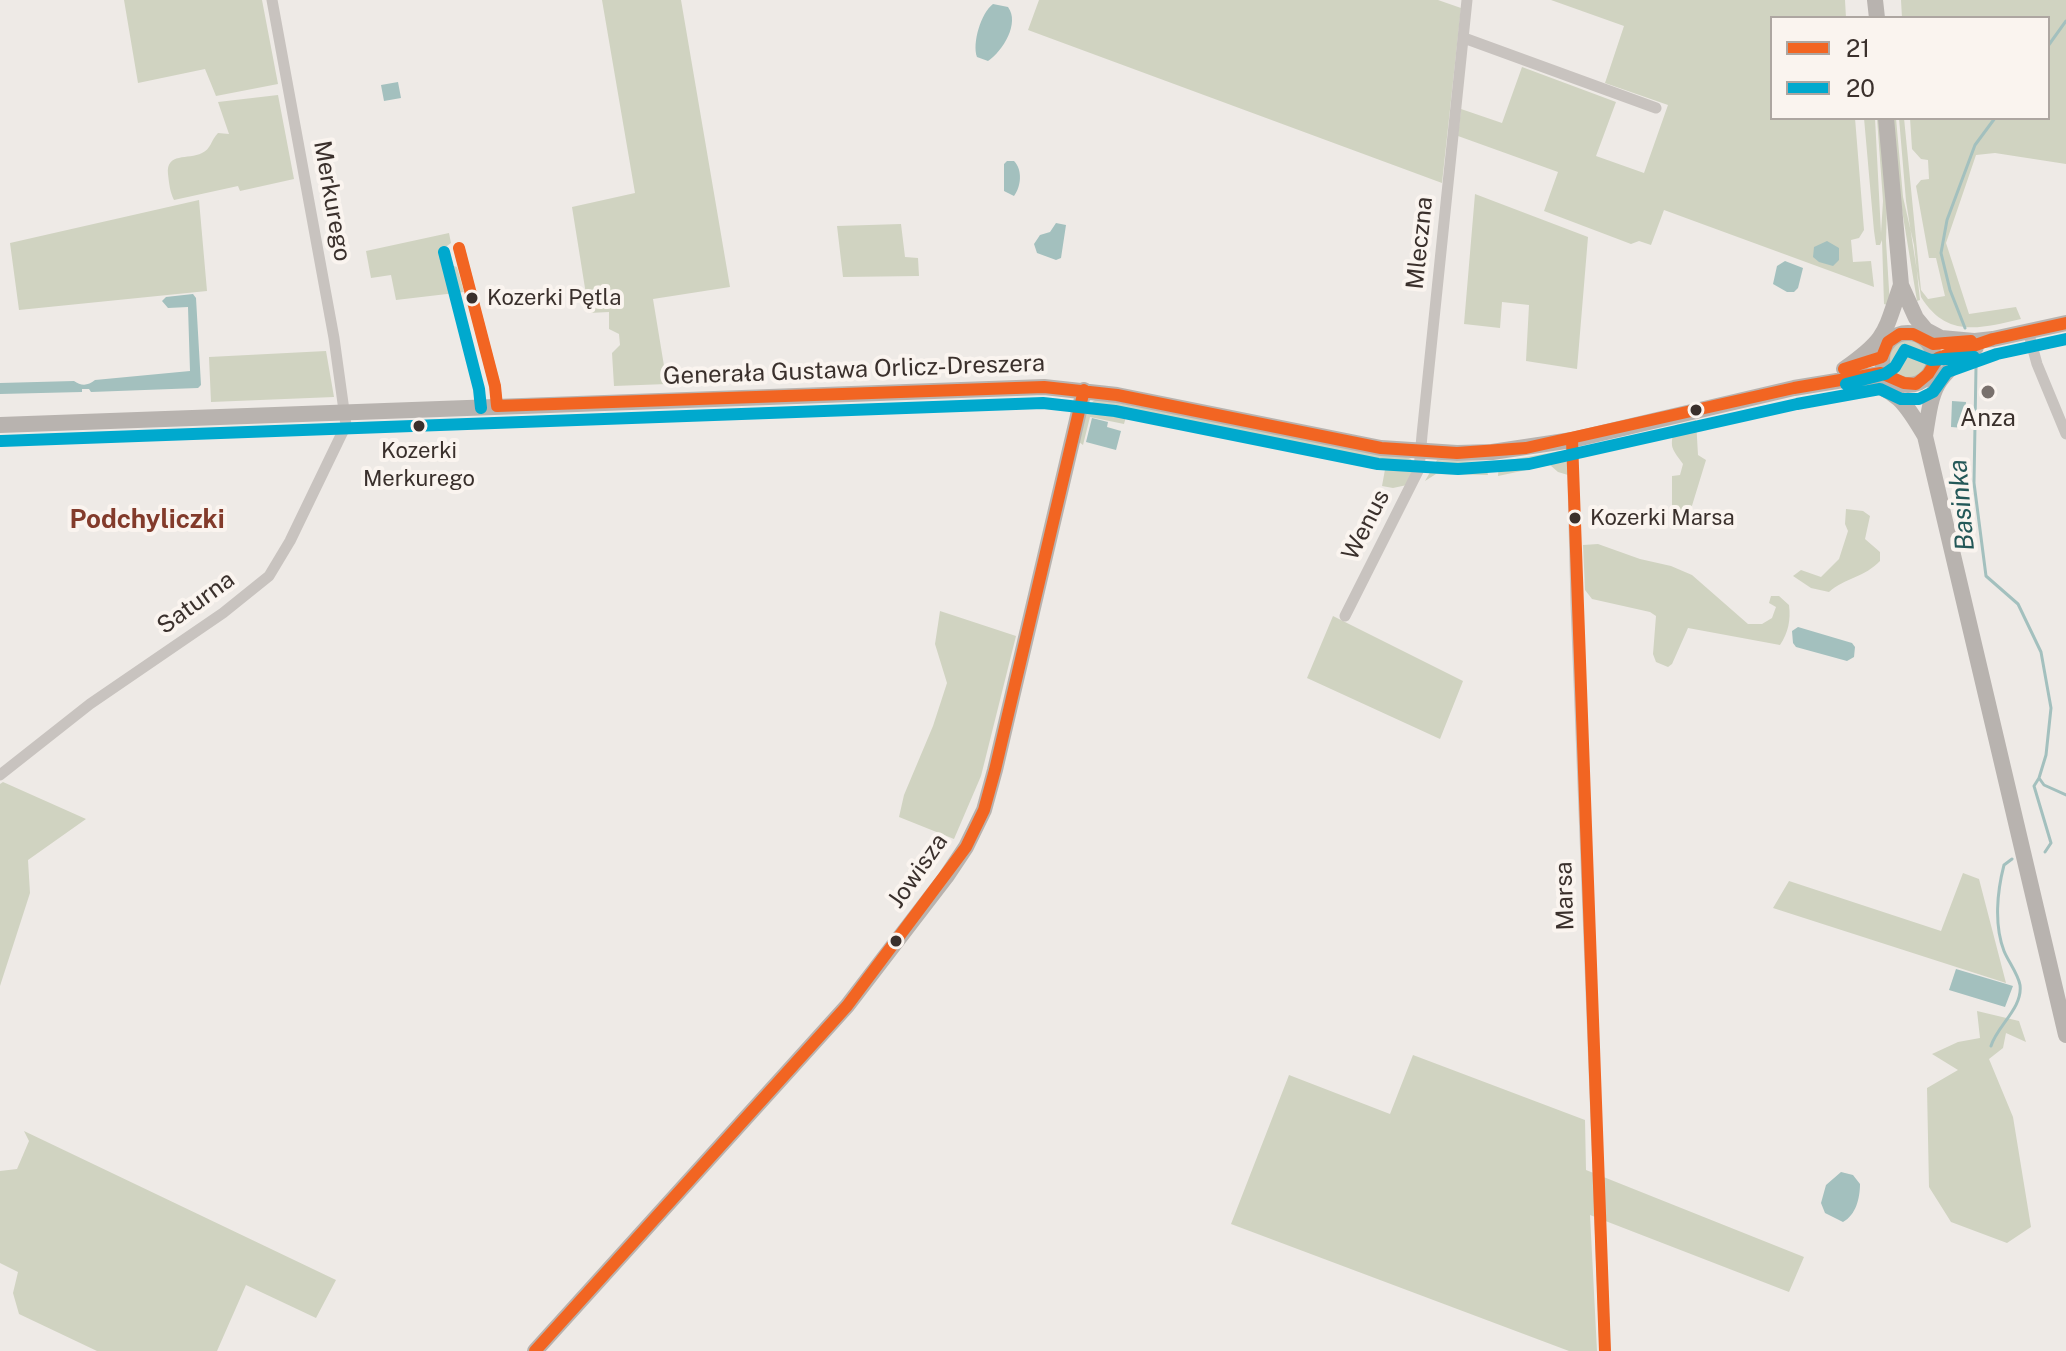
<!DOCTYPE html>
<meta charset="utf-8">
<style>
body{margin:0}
#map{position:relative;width:2066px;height:1351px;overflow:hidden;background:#eeeae6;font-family:"Public Sans",sans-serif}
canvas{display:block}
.legend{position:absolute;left:1770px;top:16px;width:280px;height:104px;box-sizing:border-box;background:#faf4ef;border:2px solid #ada6a1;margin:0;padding:10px 14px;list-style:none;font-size:24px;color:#3a302c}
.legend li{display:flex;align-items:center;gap:16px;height:40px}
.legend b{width:40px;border:2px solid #ada6a1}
</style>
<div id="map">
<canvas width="2066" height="1351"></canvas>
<ul class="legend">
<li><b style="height:10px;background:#f26522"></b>21</li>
<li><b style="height:10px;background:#00a9ce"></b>20</li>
</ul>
</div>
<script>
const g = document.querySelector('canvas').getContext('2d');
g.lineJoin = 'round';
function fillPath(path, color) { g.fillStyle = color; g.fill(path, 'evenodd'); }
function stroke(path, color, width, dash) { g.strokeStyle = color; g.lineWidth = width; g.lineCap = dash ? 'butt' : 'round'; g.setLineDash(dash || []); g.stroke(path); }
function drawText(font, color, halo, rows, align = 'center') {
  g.font = font + ' "Public Sans",sans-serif'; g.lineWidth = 8; g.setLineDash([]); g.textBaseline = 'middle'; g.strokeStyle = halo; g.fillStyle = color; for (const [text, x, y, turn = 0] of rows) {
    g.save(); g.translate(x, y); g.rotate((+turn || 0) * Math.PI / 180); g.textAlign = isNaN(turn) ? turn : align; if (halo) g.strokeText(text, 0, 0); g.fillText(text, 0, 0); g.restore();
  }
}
fillPath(new Path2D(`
 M124,0H262L278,84L216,96L205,69L138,83Z
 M602,0H681L730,287L653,299L667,384L614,386L612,353L620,345L619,334L609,329V312L589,313L572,207L635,193Z
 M1039,0H1438L1461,8L1442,183L1028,30Z
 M1551,0H1845L1846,18H1772V118H1855L1864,230L1859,238L1851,240L1853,262L1871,261L1874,287L1664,210L1651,245L1639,241L1631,244L1544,211L1558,172L1458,136L1461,109L1502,123L1522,67L1616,102L1596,156L1644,173L1668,105L1605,83L1624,26Z
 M1901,0H2066V164L1995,153L1976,155L1946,243L1969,314L2016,307L2021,319C1981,328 1947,339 1921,297L1906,201L1899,118H1904L1921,290L1928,299L1945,296L1936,258H1929L1916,186L1921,180L1929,179L1928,160L1921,159L1912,149L1910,118H2048V18H1902Z
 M278,95L294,179L240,191L238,186L174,200C170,192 169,183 168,174C166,152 188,160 202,153C211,149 211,140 218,133L229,134L218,102Z
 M1864,118H1875L1881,233L1883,201L1877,118H1880L1887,204L1886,241L1890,306L1884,304L1882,240L1880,245H1876L1874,231Z
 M1893,118H1896L1903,197L1914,245L1920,300L1917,301L1901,204Z
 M1475,194L1588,237L1577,369L1526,361L1529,305L1502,302L1500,328L1464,324Z
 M199,200L207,291L19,310L10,243Z
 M901,224L905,257L918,258L919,276L843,277L837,226Z
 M449,233L451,243L440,251L439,256L445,263L457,267L464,292L396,300L391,275L371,278L366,251Z
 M1889 359a19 19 0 1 1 38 0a19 19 0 1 1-38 0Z
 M326,351L334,397L211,402L209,357Z
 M1097,399L1406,457L1411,459L1414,466L1407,485L1393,488L1382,486L1386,464L1127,413L1124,424L1090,417L1083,445L1079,442C1082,427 1082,406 1097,399Z
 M1696,420L1698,455L1706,460L1687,522L1672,516V476L1680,475L1683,464C1670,446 1670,448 1675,425Z
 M1560,451L1567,456L1568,475L1558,472L1550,465L1498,476L1499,462Z
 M1437,460L1485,462L1488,475L1436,474L1425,481Z
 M1846,509L1863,511L1870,516L1865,539L1880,552V561C1865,577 1845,578 1829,592L1811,588L1793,576L1801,570L1821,577L1839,559L1848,531L1845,524Z
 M1598,544L1640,559L1671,566L1692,575L1748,624H1762L1772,618L1776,607L1769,603L1771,596H1779L1789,605C1791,620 1788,633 1780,645L1688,628L1672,664L1668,667L1656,662L1653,654L1656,616L1650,612L1592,599L1585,590L1583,545Z
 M940,611L1016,636L981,776L954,839L899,817L904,795L933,726L947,683L935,644Z
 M1333,616L1463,681L1440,739L1307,678Z
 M3,782L86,819L28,860L30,893L0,986V784Z
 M1963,873L1979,879L2006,983L1773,908L1789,881L1941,931Z
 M1977,1011L2019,1021L2026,1042L2006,1033L2003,1048L1989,1059L2013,1117L2031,1227L2007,1243L1951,1222L1929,1187L1927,1088L1958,1070L1932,1054L1958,1042L1980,1038Z
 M1413,1055L1585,1120L1586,1170L1804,1257L1789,1292L1590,1215L1597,1351H1569L1231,1224L1289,1075L1390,1114Z
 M24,1131L336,1280L316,1318L246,1285L217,1351H97L19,1314L13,1293L18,1272L0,1263V1171L17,1169L29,1141Z`), '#d0d3c1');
fillPath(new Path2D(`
 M993,4L1008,7C1020,23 1003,51 988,61L977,57C972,43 981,13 993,4Z
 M398,82L401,98L384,101L381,85Z
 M1007,161H1014C1023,170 1021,187 1014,196L1004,191V164Z
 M1056,223L1066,225L1061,258L1056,260L1037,253L1034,244L1040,235L1050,232Z
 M1827,241L1839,248V260L1833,266L1819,262L1813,257L1814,247Z
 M1785,261L1803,268L1798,288L1794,292H1787L1773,284L1777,266Z
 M193,294L196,298L201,385L198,388L91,392L89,389H82V392L0,394V383L74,381C81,386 88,386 95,380L190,371L188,307L168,308L162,301L166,297Z
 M1952,401L1966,402L1964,428L1951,427Z
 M1092,418L1108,422L1107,427L1121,431L1116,450L1086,442Z
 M1798,627L1852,643L1855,647L1854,657L1847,661L1796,647L1793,643L1792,631Z
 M1956,969L2013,986L2005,1007L1949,990Z
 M1841,1172L1853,1175L1860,1184C1860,1198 1856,1215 1843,1222L1825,1213L1821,1203L1826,1185Z`), '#a3c0be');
stroke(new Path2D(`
 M2048,46L2066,21
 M1965,328L1950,290L1941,253L1947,220L1975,145L1995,118
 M1976,367L1974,483L1986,576L2018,604L2041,652L2051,708L2046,755L2039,778L2044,785L2066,795
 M2039,778L2034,786L2051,843L2045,852
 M1991,1046C1997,1026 2023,1008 2020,985C2018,974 2008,961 2004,951C1994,925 1997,892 2004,865L2012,859`), '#a3c0be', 3);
stroke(new Path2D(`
 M1464,38L1656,108
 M459,248L495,386L497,406
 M2028,331L2037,364L2066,434
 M1572,440L1576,604L1605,1351
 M1345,616L1419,469L1422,435L1467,0
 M0,775L90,704L223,613L269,576L290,541L346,425L334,338L272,0`), '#c8c3bf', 11);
stroke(new Path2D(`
 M1875,0L1877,18
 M1886,118L1901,285L1916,318L1926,330L1941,338L1974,341
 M1882 359a26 26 0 1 1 52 0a26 26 0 1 1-52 0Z
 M1966,342L1993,339L2066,323
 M1844,369C1888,338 1884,333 1901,285
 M1859,381C1896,387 1907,405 1925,436L2066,1035
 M0,425L1044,387L1117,395L1381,448L1457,453L1492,452L1572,440L1794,388L1886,373
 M1925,436C1933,383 1934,381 1976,347
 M535,1351L847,1006L946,877L966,847L984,810L995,770L1084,390`), '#b8b3af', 16);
stroke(new Path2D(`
 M459,248L495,386L497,406
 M1844,369L1882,357L1888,342L1900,334H1913L1933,344L1971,341
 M497,406L1044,387L1117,395L1381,448L1457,453L1526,448L1794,388L1881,373L1904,383L1916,384L1928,374L1938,358L1993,339L2066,323
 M1572,440L1605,1351
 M535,1351L847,1006L966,847L984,810L995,770L1084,390`), '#f26522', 12);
stroke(new Path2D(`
 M444,252L479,389L481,408
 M1846,384L1885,374L1895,367L1905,350L1931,360L1974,357
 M1,441L1043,403L1115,411L1378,464L1458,469L1529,464L1797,404L1880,389L1901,399H1919L1933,392L1947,372L1997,354L2066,339`), '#00a9ce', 12);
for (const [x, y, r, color] of [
 [472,298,7,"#3a302c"],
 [1988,392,8,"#79716d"],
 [1696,410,7,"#3a302c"],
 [419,426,7,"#3a302c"],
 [1575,518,7,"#3a302c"],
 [896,941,7,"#3a302c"]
]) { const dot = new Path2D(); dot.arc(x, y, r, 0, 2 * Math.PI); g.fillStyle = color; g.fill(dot); stroke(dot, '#faf4ef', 3); }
drawText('22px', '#3a302c', '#faf4ef', [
 ["Kozerki Pętla",487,298],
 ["Kozerki",419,451,"center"],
 ["Merkurego",419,479,"center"],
 ["Kozerki Marsa",1590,518]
], 'left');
drawText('24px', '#3a302c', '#faf4ef', [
 ["Merkurego",332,201,80],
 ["Mleczna",1420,243,-84],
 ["Generała Gustawa Orlicz-Dreszera",854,370,-2],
 ["Wenus",1366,525,-63],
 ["Saturna",196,603,-36],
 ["Jowisza",918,871,-55],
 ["Marsa",1565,896,-92]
]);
drawText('24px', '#3a302c', '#faf4ef', [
 ["Anza",1988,419]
]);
drawText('italic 26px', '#245858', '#faf4ef', [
 ["Basinka",1962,505,-95]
]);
drawText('bold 26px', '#833b2b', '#faf4ef', [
 ["Podchyliczki",147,520]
]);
</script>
